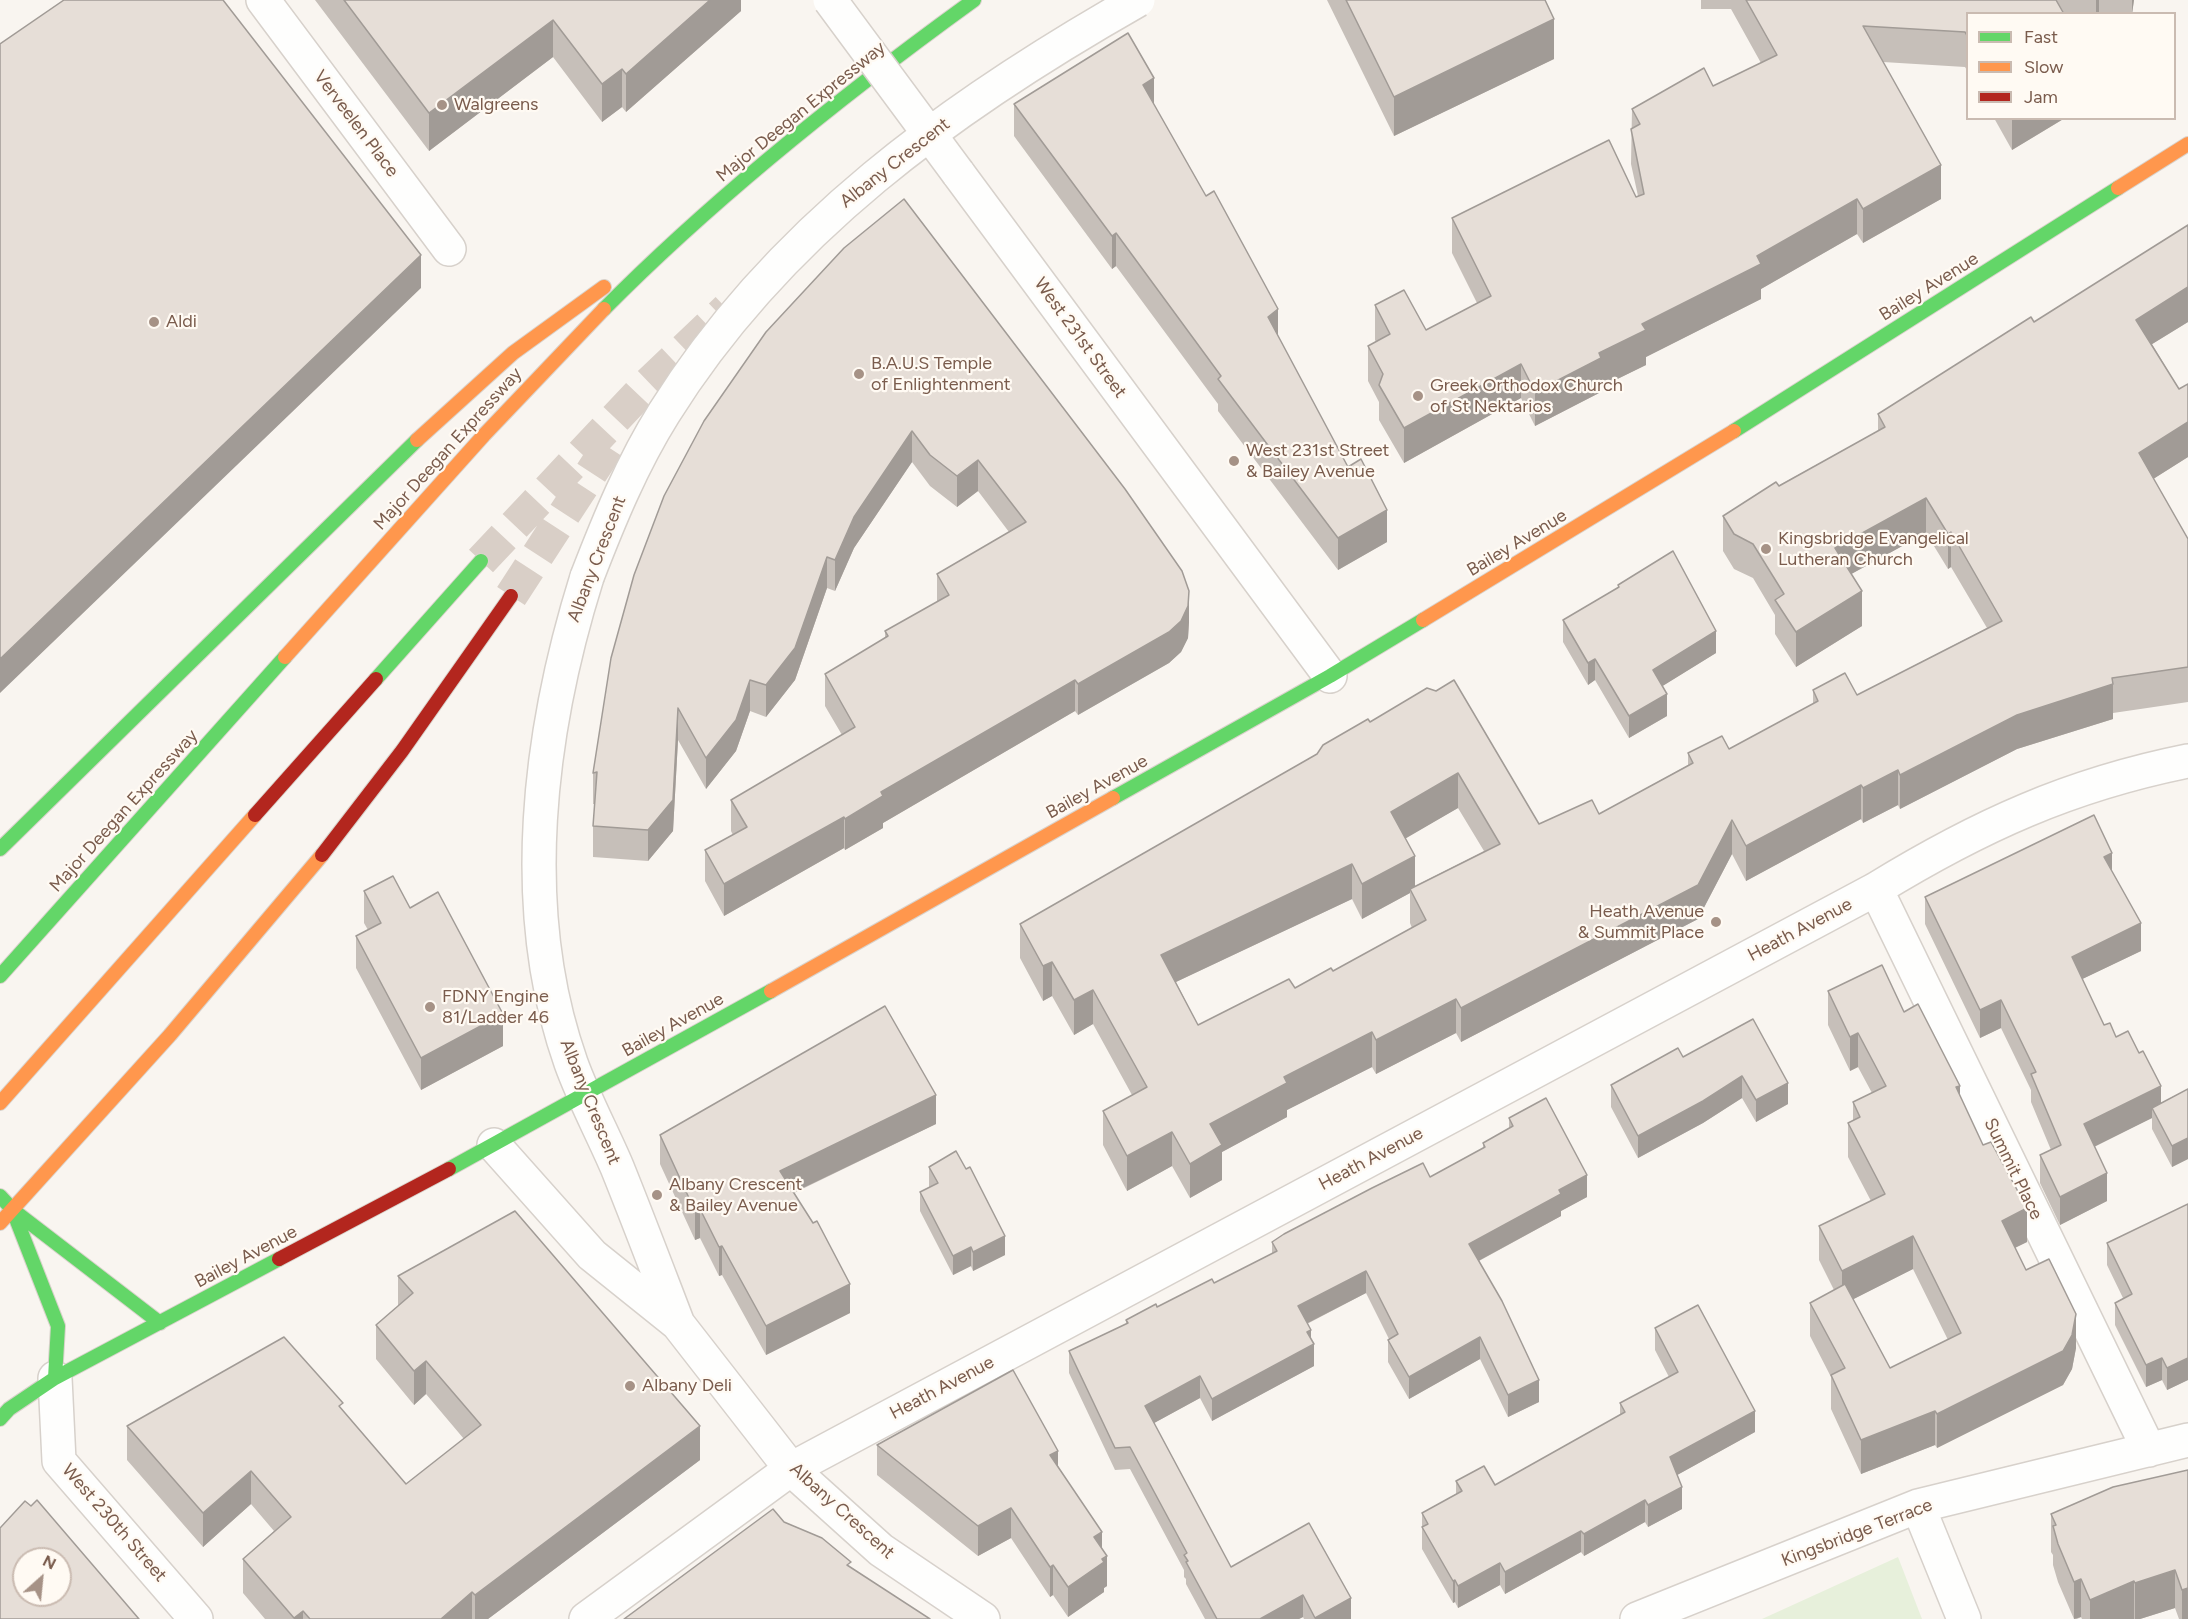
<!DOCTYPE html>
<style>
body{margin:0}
#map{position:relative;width:2188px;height:1619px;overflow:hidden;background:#f9f5f0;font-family:Figtree,sans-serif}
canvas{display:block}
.legend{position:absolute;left:1966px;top:12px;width:210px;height:108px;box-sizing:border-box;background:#fffaf3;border:2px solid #cabbb1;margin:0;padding:8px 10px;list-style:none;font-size:18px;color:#7a5c4d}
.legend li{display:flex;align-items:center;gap:12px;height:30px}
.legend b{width:30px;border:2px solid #cabbb1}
.north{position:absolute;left:12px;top:1547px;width:60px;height:60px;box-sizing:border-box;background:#fffaf3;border:2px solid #cabbb1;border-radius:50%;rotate:27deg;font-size:16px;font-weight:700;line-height:24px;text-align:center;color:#7a5c4d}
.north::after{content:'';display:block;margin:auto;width:21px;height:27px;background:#a69286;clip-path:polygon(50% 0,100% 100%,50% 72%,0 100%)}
</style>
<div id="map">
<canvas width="2188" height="1619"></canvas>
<ul class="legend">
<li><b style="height:8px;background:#63d668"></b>Fast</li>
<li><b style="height:8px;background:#ff974d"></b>Slow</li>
<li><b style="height:8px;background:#b3261e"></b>Jam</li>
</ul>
<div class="north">N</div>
</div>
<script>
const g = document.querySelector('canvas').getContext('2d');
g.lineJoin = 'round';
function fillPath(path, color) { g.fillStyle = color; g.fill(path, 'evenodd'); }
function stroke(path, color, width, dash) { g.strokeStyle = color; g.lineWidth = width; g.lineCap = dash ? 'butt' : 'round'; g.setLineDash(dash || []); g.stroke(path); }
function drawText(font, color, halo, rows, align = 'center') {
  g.font = font + ' Figtree,sans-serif'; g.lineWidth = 4.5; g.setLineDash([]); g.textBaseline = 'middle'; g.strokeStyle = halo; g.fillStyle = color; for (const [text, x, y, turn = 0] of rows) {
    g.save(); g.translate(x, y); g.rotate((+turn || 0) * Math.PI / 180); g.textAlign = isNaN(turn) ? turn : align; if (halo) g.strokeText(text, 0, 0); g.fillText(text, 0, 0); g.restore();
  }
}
fillPath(new Path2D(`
 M1898,1557L1922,1619H1762Z`), '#e7f0db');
stroke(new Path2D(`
 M481,561L646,386L727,309
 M511,596L608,447`), '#d9cfc7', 33, [33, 16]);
const street = new Path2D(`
 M263,0L449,249
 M958,173L1330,676
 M587,577C539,730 516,908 571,1063C584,1099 602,1132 617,1167C638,1219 658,1272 678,1324
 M1876,889L2149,1450
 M494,1145L592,1255L678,1324L791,1469L881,1550L983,1619
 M55,1378L59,1461L196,1619
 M1918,1506L1964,1619
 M586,1619L791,1469L1876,889C1979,826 2069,785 2188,761
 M1637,1619L1918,1506L2188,1440`);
const fast = new Path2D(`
 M604,309C717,195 844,94 974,0
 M1734,431L2118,188
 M376,679L481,561
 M1113,798L1330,676L1423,620
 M0,849L417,440
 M0,976L285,657
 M449,1169L771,991
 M0,1196L13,1210L160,1323
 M13,1211L58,1326L55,1378
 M0,1419L9,1409L55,1378L279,1259`);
const slow = new Path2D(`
 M2118,188L2188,144
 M417,440L513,353L604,287
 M1423,620L1734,431
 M285,657L484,435L604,309
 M771,991L1113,798
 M0,1103L255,815
 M0,1223L170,1035L322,855`);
const jam = new Path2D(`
 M255,815L376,679
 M322,855L402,751L511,596
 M279,1259L449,1169`);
stroke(street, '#d7d1cb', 36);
stroke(fast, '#d9d2cb', 16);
stroke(slow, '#d9d2cb', 16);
stroke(jam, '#d9d2cb', 16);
stroke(street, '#fefefd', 33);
stroke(fast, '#63d668', 14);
stroke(slow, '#ff974d', 14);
stroke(jam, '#b3261e', 14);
const streetBridge = new Path2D(`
 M830,0L958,173
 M587,577C609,520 632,464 664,413C778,230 953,105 1138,0`);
stroke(streetBridge, '#d7d1cb', 36, []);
stroke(streetBridge, '#fefefd', 33);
fillPath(new Path2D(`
 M315,0H741V11L626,112L622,107L602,122L553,57L429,151Z
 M1327,0H1545L1554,59L1394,136Z
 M1701,0H2134L2132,14H1968V72L1965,67L1883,62L1941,199L1863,243L1857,234L1761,289V299L1646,357V365L1601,387V392L1535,426L1521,398L1404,463L1379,420V402L1368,381V346L1376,342L1375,340V305L1426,330L1477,303L1452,253V218L1638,196L1631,164L1632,109L1713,86L1761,63L1731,9H1701Z
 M1014,104L1154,105L1387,542L1338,570L1218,411V404L1116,266L1112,269L1014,136Z
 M1994,118H2065L2012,150Z
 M2188,225V322L2152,344L2179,389L2188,384V457L2153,479L2188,539V702L2113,713V719L2017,749L1900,809L1898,805L1863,823L1861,819L1746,881L1732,854L1698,919L1461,1042L1456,1033L1376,1074L1372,1067L1287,1110V1117L1222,1152V1180L1190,1198L1172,1166L1127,1191L1103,1145V1111L1132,1095L1093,1024L1074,1035L1052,996L1043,1001L1020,958V924L1317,754L1427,688L1539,824L1599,814L1688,765V753L1729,749L1813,704V690L1857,695L1987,628L1951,567L1948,569L1926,533L1851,574L1862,626L1796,667L1775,634V615L1753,578L1734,569L1723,551V516L1878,431V414L2034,322ZM1458,808L1484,851L1415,886L1405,838ZM1410,893V923L1412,928L1333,971L1295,988L1198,1025L1176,982L1352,899L1362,919Z
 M844,248L1189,622L1188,638L1181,652L1169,663L1078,715L1075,711L883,823V828L845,850L844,848L724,916L705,881V850L733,835L731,831V800L842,735L825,706V674L885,638V631L937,602V574L1009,532L978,491L957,507L930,486L912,462L854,548L835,591L827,588L795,680L766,717L750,711L736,751L706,789L678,740L673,831L648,861L593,857V826L595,804H593V773Z
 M1618,585L1716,653L1662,686L1667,716L1629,738L1595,680L1588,685L1563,642V620L1618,588Z
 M2112,873L2141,951L2082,979L2104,1025L2116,1037L2161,1103L2188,1089V1159L2172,1167L2152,1129V1118L2094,1146L2107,1201L2060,1225L2040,1183V1155L2051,1150L2031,1102V1090L2001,1028L1980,1038L1925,924V897Z
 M364,891L410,908L503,1046L421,1090L356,968V936L368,930L364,923Z
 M1828,991L1904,1012L1960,1096L2027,1242L2015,1248L2026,1270L2076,1348L2072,1369L2063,1385L1937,1448L1935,1445L1861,1474L1831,1409V1377L1810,1336V1303L1834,1290L1819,1260V1226L1871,1201L1848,1157V1123L1853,1121V1102L1872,1093L1858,1067L1850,1071L1828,1025ZM1913,1269L1948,1340L1890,1368L1853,1299Z
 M1753,1019L1788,1104L1756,1122L1742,1098L1703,1123L1638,1158L1611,1107V1085L1683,1057Z
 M1509,1118L1587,1197L1561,1211V1216L1479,1261L1539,1402L1508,1417L1480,1359L1409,1399L1388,1362V1340L1389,1339L1366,1293L1307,1324L1311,1339L1314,1366L1212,1421L1200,1398L1154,1423L1231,1567L1309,1523L1351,1619H1304L1303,1617L1299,1619H1205L1186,1584V1579L1184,1577V1570L1130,1469L1115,1470L1069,1373V1351L1126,1324V1320L1214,1283L1272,1254V1242L1430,1177L1483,1148V1143L1509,1129Z
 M936,1124L794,1193L850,1313L766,1355L722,1275L719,1276L700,1238L695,1240L660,1164V1135Z
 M929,1167L1005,1255L973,1271L971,1266L953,1275L920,1211V1192L929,1187Z
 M2188,1204V1380L2167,1390L2162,1380L2146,1387L2115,1325V1303L2123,1298L2107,1265V1243Z
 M398,1276L700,1460L488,1619H265L243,1593V1559L274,1531L251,1504L203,1547L127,1460V1426L343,1411L406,1484L464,1439L426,1394L414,1405L376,1359V1325L398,1306Z
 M1655,1328L1755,1432L1677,1475L1682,1509L1648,1527L1645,1522L1584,1556L1581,1552L1505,1594L1500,1585L1458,1608L1455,1602L1453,1603L1422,1549V1513L1456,1494V1481L1495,1485L1620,1415V1403L1669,1377L1655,1350Z
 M877,1445L1058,1466L1102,1549L1107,1586L1104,1588V1592L1068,1617L1053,1595L1050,1597L1011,1538L978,1556L877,1475Z
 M2188,1470V1619H2179L2175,1608L2140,1619H2082L2081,1617L2077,1619H2074L2058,1582L2053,1565V1555L2051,1552V1514Z`), '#c6bfb9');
fillPath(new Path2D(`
 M710,0H741V11L626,112V74Z
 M2096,0H2099V14H2096Z
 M2132,0H2134L2132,14Z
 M1554,19V59L1394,136V97Z
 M553,20V57L429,151V113Z
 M622,69V107L602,122V84Z
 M1154,78V111L1143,85Z
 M2012,118H2065L2012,150Z
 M1941,165V199L1863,243V209Z
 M1857,199V234L1761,289V299L1646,357V365L1601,387V392L1535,426V392L1599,353L1642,324L1757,256Z
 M1116,233V266L1112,269V236Z
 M421,255V288L0,693V659Z
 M2188,287V322L2136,354V320Z
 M1278,309V342L1268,317Z
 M1521,364V398L1404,463V428Z
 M2188,422V457L2139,488V453Z
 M912,431V462L854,548L835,591V560L854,517Z
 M978,460V491L957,507V476Z
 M1926,498V533L1835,583V548Z
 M1387,510V542L1338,570V538Z
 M1951,532V567L1948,569V534Z
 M827,557V588L795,680L766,717V685Z
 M1189,591V622L1188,638L1181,652L1169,663L1078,715V684Z
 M1862,591V626L1796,667V632Z
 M1716,631V653L1653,692V670Z
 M1595,659V680L1588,685V663Z
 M750,680V711L736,751L706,789V758Z
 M1075,680V711L883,823V828L845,850V819L881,792Z
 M2113,684V719L2017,749L1900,809V775L2017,715Z
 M1667,694V716L1629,738V716Z
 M678,708V740L673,831L648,861V830Z
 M1898,770V805L1863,823V788Z
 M1458,773V808L1391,847V812Z
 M1861,785V819L1746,881V846Z
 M844,817V848L724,916V884Z
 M1732,820V854L1698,919L1461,1042V1008Z
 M2112,853V880L2104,857Z
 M1415,856V890L1410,889V893L1362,919V884Z
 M1352,864V899L1161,989V955Z
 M2141,923V951L2072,984V957Z
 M1052,962V996L1043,1001V966Z
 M1093,990V1024L1074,1035V1000Z
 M1456,999V1033L1376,1074V1040Z
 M2001,1000V1028L1980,1038V1010Z
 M503,1014V1046L421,1090V1058Z
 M1372,1032V1067L1287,1110V1117L1222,1152V1180L1190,1198V1164L1210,1124L1284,1077Z
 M1858,1033V1067L1850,1071V1037Z
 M1742,1076V1098L1703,1123L1638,1158V1136Z
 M1788,1083V1104L1756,1122V1100Z
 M1960,1086V1119L1956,1087Z
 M2161,1086V1114L2152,1108V1118L2084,1152V1124Z
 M936,1095V1124L780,1199V1171Z
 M1172,1132V1166L1127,1191V1156Z
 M2188,1138V1159L2172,1167V1146Z
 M2107,1173V1201L2060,1225V1197Z
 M1587,1175V1197L1561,1211V1216L1469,1266V1244L1559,1190Z
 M2027,1208V1242L2002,1254V1221Z
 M700,1209V1238L695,1240V1211Z
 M1005,1236V1255L973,1271V1252Z
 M1913,1236V1269L1842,1305V1271Z
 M722,1246V1275L719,1276V1247Z
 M971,1247V1266L953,1275V1256Z
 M1366,1271V1293L1298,1328V1306Z
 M850,1284V1313L766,1355V1326Z
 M2076,1314V1348L2072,1369L2063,1385L1937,1448V1414Z
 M1311,1330V1346L1314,1344V1366L1212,1421V1399Z
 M1480,1337V1359L1409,1399V1377Z
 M2162,1358V1380L2146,1387V1365Z
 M2188,1358V1380L2167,1390V1368Z
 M426,1361V1394L414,1405V1371Z
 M1200,1376V1398L1145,1428V1406Z
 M1539,1380V1402L1508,1417V1395Z
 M1755,1411V1432L1670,1479V1457Z
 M1935,1411V1445L1861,1474V1440Z
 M700,1426V1460L488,1619H475V1595Z
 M1058,1451V1481L1050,1455Z
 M251,1471V1504L203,1547V1513Z
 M1682,1487V1509L1648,1527V1505Z
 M1645,1500V1522L1584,1556V1534Z
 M1011,1508V1538L978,1556V1526Z
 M1581,1531V1552L1505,1594V1572Z
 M1102,1532V1562L1094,1537Z
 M1107,1556V1586L1104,1588V1592L1068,1617V1587Z
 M1500,1563V1585L1458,1608V1586Z
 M1053,1565V1595L1050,1597V1567Z
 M2175,1570V1608L2140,1619H2135V1583Z
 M2081,1579V1617L2074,1619V1582Z
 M1455,1580V1602L1453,1603V1581Z
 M2134,1581V1619H2090V1600Z
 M2188,1588V1619H2182V1590Z
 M472,1592V1619H441Z
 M1303,1595V1617L1299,1619H1260Z
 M1351,1598V1619H1315V1618Z
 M303,1611V1619H294V1618Z`), '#a19b96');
const building = new Path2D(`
 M64,0H223L421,255L0,659V44Z
 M344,0H710L626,74L622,69L602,84L553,20L429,113Z
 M1346,0H1545L1554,19L1394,97Z
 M1746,0H2056L2064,14H1968V37L1965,32L1863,26L1941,165L1863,209L1857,199L1757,256L1761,264L1642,324L1646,330L1599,353L1601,358L1535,392L1521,364L1404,428L1379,385L1383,374L1368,346L1390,334L1375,305L1404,290L1426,330L1491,296L1452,218L1609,140L1636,197L1644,194L1631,129L1640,124L1632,109L1704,68L1713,86L1777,55Z
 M1128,33L1154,78L1143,85L1206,196L1214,191L1278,309L1268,317L1348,467L1361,459L1387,510L1338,538L1218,379L1221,376L1116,233L1112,236L1014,104Z
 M904,199L1125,489L1182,571L1189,591L1188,606L1181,621L1169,632L1078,684L1075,680L881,792L883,796L845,819L844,817L724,884L705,850L747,827L731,800L855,727L825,674L888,636L885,631L949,595L937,574L1026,522L978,460L957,476L930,455L912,431L854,517L835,560L827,557L795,648L766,685L750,680L736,720L706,758L678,708L673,800L648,830L593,826L597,772L593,773L611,658L634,575L664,496L704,421L766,332L844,248Z
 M2188,225V287L2136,320L2179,389L2188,384V422L2139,453L2188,539V667L2112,678L2113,684L2017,715L1900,775L1898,770L1863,788L1861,785L1746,846L1732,820L1698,885L1461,1008L1456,999L1376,1040L1372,1032L1284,1077L1287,1083L1210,1124L1222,1145L1190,1164L1172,1132L1127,1156L1103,1111L1147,1087L1093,990L1074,1000L1052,962L1043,966L1020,924L1317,754L1323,745L1368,719L1370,722L1427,688L1436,691L1454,680L1539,824L1592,800L1599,814L1693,763L1688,753L1722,736L1729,749L1818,701L1813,690L1845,673L1857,695L2002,621L1951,532L1948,534L1926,498L1835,548L1862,591L1796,632L1775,600L1784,594L1753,544L1734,534L1723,516L1776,482L1779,486L1885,427L1878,414L2031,317L2034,322ZM1458,773L1500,844L1410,889L1426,920L1333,971L1331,968L1295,988L1289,979L1198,1025L1161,955L1352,864L1362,884L1415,856L1391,812Z
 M1673,551L1716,631L1653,670L1667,694L1629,716L1595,659L1588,663L1563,620L1619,587L1618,585Z
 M2094,815L2112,853L2104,857L2141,923L2072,957L2104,1025L2110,1023L2116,1037L2128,1031L2139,1053L2143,1051L2161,1086L2084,1124L2107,1173L2060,1197L2040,1155L2061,1145L2031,1074L2036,1072L2001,1000L1980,1010L1925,897Z
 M393,876L410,908L438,892L503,1014L421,1058L356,936L381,923L364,891Z
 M1882,965L1904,1012L1918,1004L1960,1086L1956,1087L1983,1145L1991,1142L2027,1208L2002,1221L2026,1270L2049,1259L2076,1314L2072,1335L2063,1351L1937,1414L1935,1411L1861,1440L1831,1375L1845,1368L1810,1303L1845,1284L1890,1368L1961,1333L1913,1236L1842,1271L1819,1226L1885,1194L1848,1123L1860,1117L1853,1102L1886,1086L1858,1033L1850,1037L1828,991Z
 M885,1006L936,1095L780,1171L813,1223L817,1221L850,1284L766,1326L722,1246L719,1247L700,1209L695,1211L660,1135Z
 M1753,1019L1788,1083L1756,1100L1742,1076L1703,1101L1638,1136L1611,1085L1678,1048L1683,1057Z
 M2188,1089V1138L2172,1146L2152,1108Z
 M1546,1098L1587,1175L1559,1190L1561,1194L1469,1244L1502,1301L1539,1380L1508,1395L1480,1337L1409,1377L1388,1340L1398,1334L1366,1271L1298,1306L1311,1330L1307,1332L1314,1344L1212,1399L1200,1376L1145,1406L1231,1567L1309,1523L1351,1598L1315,1618L1303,1595L1260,1619H1217L1186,1562L1188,1561L1184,1555L1187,1553L1130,1447L1115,1448L1069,1351L1128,1323L1126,1320L1156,1304L1157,1307L1212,1279L1214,1283L1277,1251L1272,1242L1284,1234L1372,1188L1423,1163L1430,1177L1485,1147L1483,1143L1513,1126L1509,1118Z
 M956,1151L966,1169L970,1167L1005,1236L973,1252L971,1247L953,1256L920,1192L938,1183L929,1167Z
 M2188,1204V1358L2167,1368L2162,1358L2146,1365L2115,1303L2132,1294L2107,1243Z
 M515,1211L700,1426L475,1595L472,1592L441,1619H310L303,1611L294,1618L243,1559L291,1517L251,1471L203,1513L127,1426L284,1337L343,1403L339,1406L406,1484L481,1425L426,1361L414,1371L376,1325L413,1293L398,1276Z
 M1698,1305L1755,1411L1670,1457L1682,1487L1648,1505L1645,1500L1584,1534L1581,1531L1505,1572L1500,1563L1458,1586L1455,1580L1453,1581L1422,1527L1428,1524L1422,1513L1462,1491L1456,1481L1484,1466L1495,1485L1625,1412L1620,1403L1678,1372L1655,1328Z
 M1013,1370L1058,1451L1050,1455L1102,1532L1094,1537L1107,1556L1102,1559L1104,1562L1068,1587L1053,1565L1050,1567L1011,1508L978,1526L877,1445Z
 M2188,1470V1588L2182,1590L2175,1570L2135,1583L2134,1581L2090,1600L2081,1579L2074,1582L2058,1544L2053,1526L2056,1525L2051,1514L2113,1487Z
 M37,1500L139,1619H0V1528L25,1501L31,1506ZM24,1559H60V1595H24Z
 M773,1509L784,1522L822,1538L851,1562L847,1565L930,1619H624Z`);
fillPath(building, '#e6ded7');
stroke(building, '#a19b96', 1.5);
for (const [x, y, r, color] of [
 [442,105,6,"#a69286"],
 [154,322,6,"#a69286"],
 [859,374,6,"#a69286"],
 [1418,396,6,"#a69286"],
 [1234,461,6,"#a69286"],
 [1766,549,6,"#a69286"],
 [1716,922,6,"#a69286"],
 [430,1007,6,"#a69286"],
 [657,1195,6,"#a69286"],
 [630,1386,6,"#a69286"]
]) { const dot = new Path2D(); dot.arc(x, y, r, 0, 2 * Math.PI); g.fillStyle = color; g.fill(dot); stroke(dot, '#fffaf3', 2); }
drawText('18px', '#7a5c4d', '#fffaf3', [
 ["Walgreens",454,105],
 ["Aldi",166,322],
 ["B.A.U.S Temple",871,364],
 ["of Enlightenment",871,385],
 ["Greek Orthodox Church",1430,386],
 ["of St Nektarios",1430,407],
 ["West 231st Street",1246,451],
 ["& Bailey Avenue",1246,472],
 ["Kingsbridge Evangelical",1778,539],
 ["Lutheran Church",1778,560],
 ["Heath Avenue",1704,912,"right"],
 ["& Summit Place",1704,933,"right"],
 ["FDNY Engine",442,997],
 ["81/Ladder 46",442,1018],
 ["Albany Crescent",669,1185],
 ["& Bailey Avenue",669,1206],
 ["Albany Deli",642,1386]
], 'left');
drawText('18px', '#7a5c4d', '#fffaf3', [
 ["Major Deegan Expressway",801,112,-39],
 ["Verveelen Place",356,124,53],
 ["Albany Crescent",895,163,-38],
 ["Bailey Avenue",1929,287,-32],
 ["West 231st Street",1080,338,54],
 ["Major Deegan Expressway",448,449,-48],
 ["Bailey Avenue",1517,543,-31],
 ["Albany Crescent",597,559,-69],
 ["Bailey Avenue",1097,787,-29],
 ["Major Deegan Expressway",124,811,-48],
 ["Heath Avenue",1800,930,-28],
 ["Bailey Avenue",673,1025,-29],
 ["Albany Crescent",590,1102,68],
 ["Heath Avenue",1371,1159,-28],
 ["Summit Place",2013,1169,64],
 ["Bailey Avenue",246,1257,-28],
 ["Heath Avenue",942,1388,-28],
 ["Albany Crescent",842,1511,42],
 ["West 230th Street",114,1523,49],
 ["Kingsbridge Terrace",1857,1533,-21]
]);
</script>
